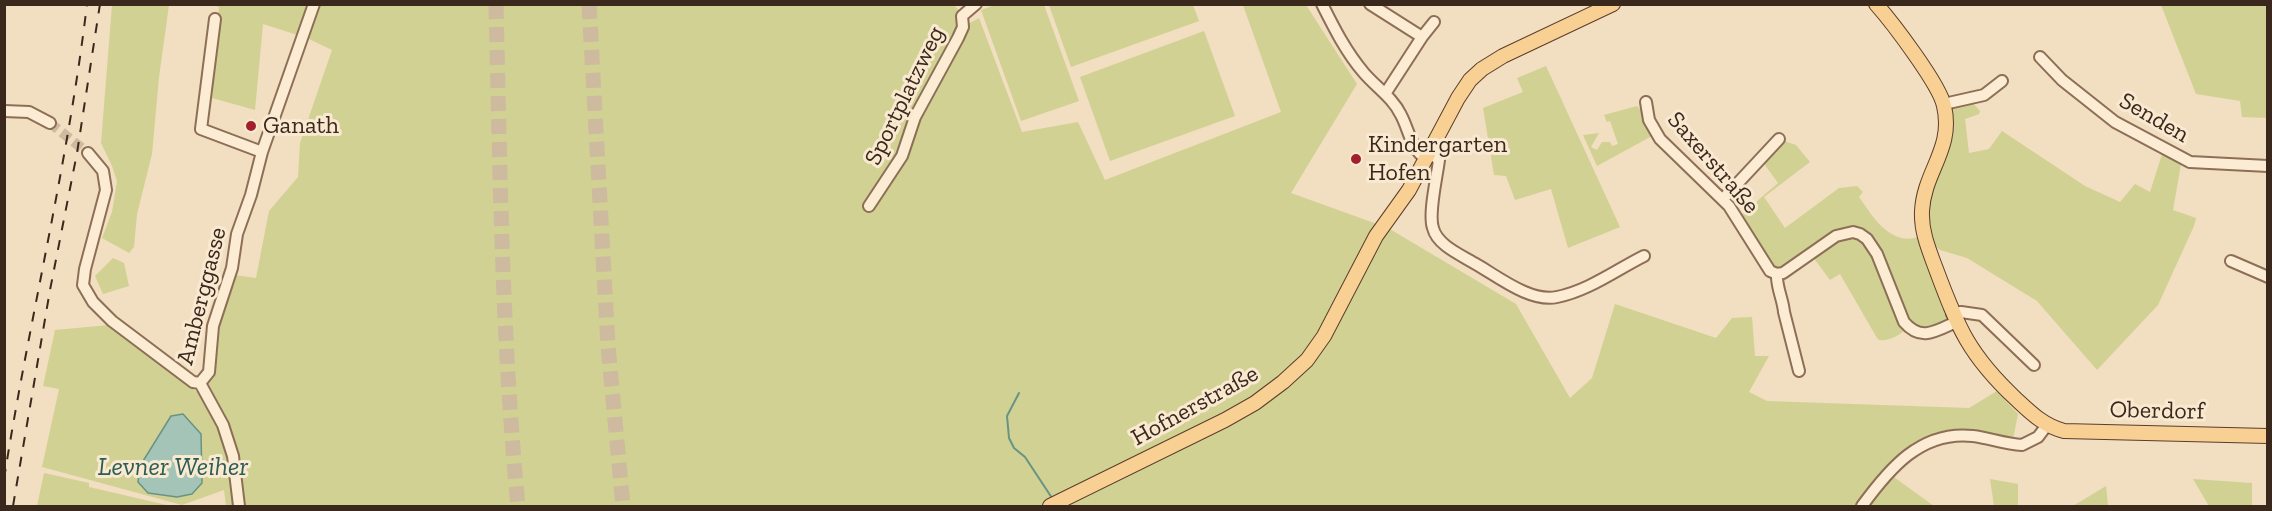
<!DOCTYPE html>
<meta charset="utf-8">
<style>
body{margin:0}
#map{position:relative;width:2272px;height:511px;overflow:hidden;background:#f2dec0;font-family:"Zilla Slab",serif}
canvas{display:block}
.frame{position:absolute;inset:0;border:6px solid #3b281c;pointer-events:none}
</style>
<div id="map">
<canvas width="2272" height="511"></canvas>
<div class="frame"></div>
</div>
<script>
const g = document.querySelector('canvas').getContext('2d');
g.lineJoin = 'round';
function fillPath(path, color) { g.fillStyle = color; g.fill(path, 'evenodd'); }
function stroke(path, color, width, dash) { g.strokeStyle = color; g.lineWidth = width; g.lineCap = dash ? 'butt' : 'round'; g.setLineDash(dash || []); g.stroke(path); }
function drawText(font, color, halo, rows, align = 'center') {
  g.font = font + ' "Zilla Slab",serif'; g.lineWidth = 6; g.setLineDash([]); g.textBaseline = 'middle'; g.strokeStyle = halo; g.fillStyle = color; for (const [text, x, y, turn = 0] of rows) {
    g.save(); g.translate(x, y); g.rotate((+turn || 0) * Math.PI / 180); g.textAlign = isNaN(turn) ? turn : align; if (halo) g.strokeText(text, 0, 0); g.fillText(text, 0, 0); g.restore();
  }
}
fillPath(new Path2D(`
 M210,4L954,5L970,23L979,18L1022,132L1078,122L1105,180L1281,112L1243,5H1306L1357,84L1291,193L1388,228L1516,304L1570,398L1592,378L1615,304L1716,338L1732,318L1752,317L1755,356H1769L1749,392L1767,401L1969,408L1997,391L2018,414L2012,444L1955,431L1922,439L1884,470L1934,506H226L224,490L182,505L42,467L59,389L43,386L55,330L109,325L197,392L214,378L219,319L234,275L256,278L269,211L298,177L300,143L332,50L307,38L263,24L255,110L212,98L219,7Z
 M112,5H169L159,77L152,154L137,214L134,247L129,253L102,238L112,212L117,181L112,166L101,143Z
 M995,5H1044L1079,101L1021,121L981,10Z
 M1049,5H1193L1199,21L1071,67Z
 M2161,5H2267V118L2242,117L2240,101L2196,94Z
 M1204,31L1235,116L1110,161L1080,77Z
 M1546,66L1620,227L1568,248L1551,189L1515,200L1506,176L1494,175L1483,108L1523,92L1517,78Z
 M1971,101L1980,111L1979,114L1965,119L1969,153L1989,149L2002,131L2085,186L2120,202L2135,184L2150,192L2163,151L2181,164L2173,210L2196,218L2194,226L2158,305L2097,370L2037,301L1967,258L1940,250L1930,242L1926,212L1950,107Z
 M1637,106C1646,113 1645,126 1652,136L1597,166L1583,135L1599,133L1591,147L1597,150L1602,142H1610L1612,146L1618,144L1610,121L1607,122L1604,115Z
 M1784,141L1796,145L1810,162L1764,197L1785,228L1839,188L1857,186L1863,192L1859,197C1873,217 1890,246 1918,237L1948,320L1947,322L1923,330L1908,322L1874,242L1855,228C1825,228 1793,273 1774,267L1740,216L1778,183L1762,161Z
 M1849,236L1865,242L1872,251L1905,329C1901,335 1887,342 1879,340L1877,338L1840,274L1830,280L1813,257L1839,239Z
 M113,258L124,263L129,286L103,294L95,276Z
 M44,473L89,483V487L171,506H37Z
 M1990,479L2018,484V506H1994Z
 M2193,479L2252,483V506H2209Z
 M2106,485L2108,506H2073L2106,486Z`), '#d0d193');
const water = new Path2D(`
 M183,414L201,434L202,483L192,494L177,497L148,493L138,482L140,466L171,416Z`);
fillPath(water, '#a3c4b7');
stroke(water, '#699385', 1.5);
stroke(new Path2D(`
 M1019,393L1007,416L1009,438L1014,448L1025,457L1052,498`), '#699385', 2);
stroke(new Path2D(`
 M50,123L88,153`), '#cdba9f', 10, [10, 5]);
stroke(new Path2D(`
 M496,4C500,172 502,340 518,506
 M589,4L608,346L623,506`), '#cdba9f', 15, [15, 8]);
const minor = new Path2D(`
 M1322,4C1334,28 1346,52 1364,73C1376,87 1393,98 1401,115C1409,130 1411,149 1426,159
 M1370,4L1422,37
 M215,19L201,129L262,152
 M2040,57L2062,80L2115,122L2190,162L2268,166
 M1385,94L1422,37L1434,22
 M1646,102L1649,120L1660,139L1729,206L1770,271L1777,274L1783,273L1836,236L1853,232L1860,234L1867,239L1877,254L1904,322C1921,342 1936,331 1956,322
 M1944,104L1984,95L2002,81
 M4,111L29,112L50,123
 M1429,152L1439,160C1437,177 1428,214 1433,228C1437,245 1461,255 1474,263C1496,275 1530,303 1557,297C1588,291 1616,270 1644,256
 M88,153L103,171L106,190L85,269L83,285L93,302L112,321L193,382L200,383
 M1723,199L1779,139
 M869,206L902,156L915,117L958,38L963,27L962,16L976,4
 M2231,261L2268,277
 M1777,274C1776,287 1783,299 1784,312L1799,371
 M1952,314L1961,312L1982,315L2034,365
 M200,383L209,372L213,326L232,268L237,234L251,195L262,152L314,4
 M200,383L223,425L233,456L239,506
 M1862,506C1889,469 1921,430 1973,436C1989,438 2005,444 2022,445L2038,437L2047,425`);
const major = new Path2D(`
 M1876,4C1892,22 1940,85 1944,106C1954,149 1924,171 1922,211C1921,232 1929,250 1936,269C1958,328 1969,355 2016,399C2031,413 2044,426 2064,431L2268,436
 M1050,506L1225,420L1255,403L1283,382L1307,360L1324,336L1376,236L1409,190L1458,98L1470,80L1482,69L1503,56L1613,4`);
stroke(minor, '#8d6e56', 14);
stroke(major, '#5a3d2b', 16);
stroke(minor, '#fcecd4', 10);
stroke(major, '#f9d094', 14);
stroke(new Path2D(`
 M4,479C29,320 68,164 87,4
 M13,506L50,290L77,153L100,4`), '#3b281c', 2, [10, 10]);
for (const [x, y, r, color] of [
 [251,126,6,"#a2202d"],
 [1356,159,6,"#a2202d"]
]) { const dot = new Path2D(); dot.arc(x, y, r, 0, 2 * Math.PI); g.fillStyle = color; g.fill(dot); stroke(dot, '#f9e9d1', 2); }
drawText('24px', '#3b281c', '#f9e9d1', [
 ["Sportplatzweg",905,96,-64],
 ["Senden",2154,118,30],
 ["Saxerstraße",1713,163,49],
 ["Amberggasse",202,296,-76],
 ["Hofnerstraße",1195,406,-29],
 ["Oberdorf",2157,411,1]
]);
drawText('24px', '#3b281c', '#f9e9d1', [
 ["Ganath",263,126],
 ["Kindergarten",1368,145],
 ["Hofen",1368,173]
], 'left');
drawText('italic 26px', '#2a5d54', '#f9e9d1', [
 ["Levner Weiher",173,468]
]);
</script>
